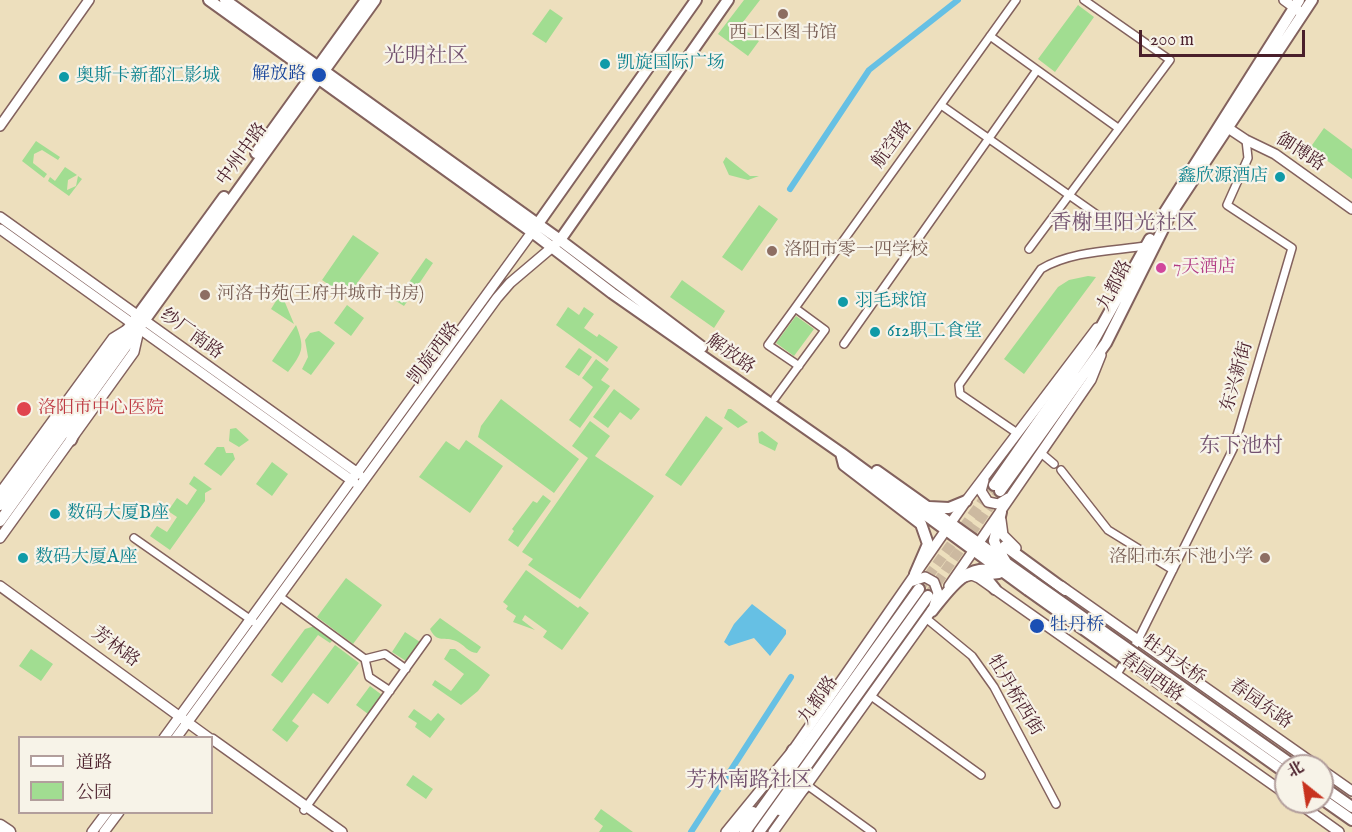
<!DOCTYPE html>
<meta charset="utf-8">
<style>
body{margin:0}
#map{position:relative;width:1352px;height:832px;overflow:hidden;background:#eddfbd;font-family:"IM FELL English","Noto Serif SC",serif}
canvas{display:block}
.legend{position:absolute;left:18px;top:736px;width:195px;height:78px;box-sizing:border-box;background:#f7f3e8;border:2px solid #b29e9c;margin:0;padding:8px 10px;list-style:none;font-size:18px;color:#4a1f2b}
.legend li{display:flex;align-items:center;gap:12px;height:30px}
.legend b{width:30px;border:2px solid #b29e9c}
.north{position:absolute;left:1274px;top:754px;width:60px;height:60px;box-sizing:border-box;background:#f7f3e8;border:2px solid #b29e9c;border-radius:50%;rotate:330deg;font-size:16px;font-weight:700;line-height:24px;text-align:center;color:#4a1f2b}
.north::after{content:'';display:block;margin:auto;width:21px;height:27px;background:#c8321e;clip-path:polygon(50% 0,100% 100%,50% 72%,0 100%)}
.scale{position:absolute;left:1139px;top:30px;width:166px;height:27px;box-sizing:border-box;border:3px solid #4a1f2b;border-top:0;padding-left:8px;font-size:18px;line-height:21px;white-space:nowrap;color:#4a1f2b;-webkit-text-stroke:4px #f7f3e8;paint-order:stroke}
</style>
<div id="map">
<canvas width="1352" height="832"></canvas>
<ul class="legend">
<li><b style="height:8px;background:#fff"></b>道路</li>
<li><b style="height:16px;background:#a1dd91"></b>公园</li>
</ul>
<div class="north">北</div>
<div class="scale">200 m</div>
</div>
<script>
const g = document.querySelector('canvas').getContext('2d');
g.lineJoin = 'round';
function fillPath(path, color) { g.fillStyle = color; g.fill(path, 'evenodd'); }
function stroke(path, color, width, dash) { g.strokeStyle = color; g.lineWidth = width; g.lineCap = dash ? 'butt' : 'round'; g.setLineDash(dash || []); g.stroke(path); }
function drawText(font, color, halo, rows, align = 'center') {
  g.font = font + ' "IM FELL English","Noto Serif SC",serif'; g.lineWidth = 4.5; g.setLineDash([]); g.textBaseline = 'middle'; g.strokeStyle = halo; g.fillStyle = color; for (const [text, x, y, turn = 0] of rows) {
    g.save(); g.translate(x, y); g.rotate((+turn || 0) * Math.PI / 180); g.textAlign = isNaN(turn) ? turn : align; if (halo) g.strokeText(text, 0, 0); g.fillText(text, 0, 0); g.restore();
  }
}
fillPath(new Path2D(`
 M744,0H760L740,26L759,41L748,56L718,34Z
 M1078,5L1094,17L1055,72L1038,59Z
 M550,9L563,18L546,43L532,34Z
 M1324,128L1352,149V179L1310,148Z
 M36,141L60,157L58,160L42,150L34,154L33,163L47,174L44,178L22,161Z
 M726,157L750,176H759L748,180L729,175L723,162Z
 M65,167L77,175L68,180L67,190L76,186L78,176L82,179L69,196L48,181L50,177L55,181Z
 M759,205L778,219L742,271L722,257Z
 M353,235L379,253L347,297L322,280Z
 M426,258L433,263L404,306L396,301Z
 M1088,276L1096,277L1024,374L1004,359L1058,287L1069,280Z
 M682,280L725,311L714,328L670,297Z
 M281,293L294,324L271,309Z
 M347,305L364,318L351,336L334,323Z
 M568,307L579,315L584,307L594,314L584,328L597,337L599,334L618,347L607,362L556,325Z
 M796,316L814,329L794,356L776,343Z
 M296,325C305,348 303,352 288,372L272,361Z
 M319,331L335,343L311,375L302,369L308,357L305,340L310,333Z
 M579,348L592,357L579,376L565,367Z
 M596,359L609,369L601,380L610,386L580,428L569,420L593,387L582,378Z
 M614,389L640,409L631,420L620,412L608,428L593,417Z
 M501,399L579,459L554,493L478,437L481,426Z
 M728,409H731L748,422L738,428L724,418Z
 M706,416L723,428L681,486L665,475Z
 M590,421L610,436L595,456L654,496L580,599L528,565L533,559L522,552L588,458L572,446Z
 M236,428L249,440L239,447L229,441L230,429Z
 M762,431L778,443L775,451L759,443L758,433Z
 M466,440L503,466L470,513L419,477L446,441L459,450Z
 M217,447H224L226,453H233L235,459L221,476L204,464Z
 M272,462L288,474L272,496L256,484Z
 M194,476L212,489L205,493V501L170,550L150,536L157,526L167,532L177,517L168,511L177,498L187,505L197,490L189,484Z
 M543,495L551,501L518,547L508,540L514,531L512,529L533,501L537,503Z
 M526,570L578,608L580,606L589,613L562,650L543,637L547,631L525,615L522,620L535,630L513,622L516,616L506,609L508,606L503,602Z
 M346,578L382,605L353,644L317,617Z
 M440,618L481,647L477,653C468,653 464,644 456,641C445,636 437,644 430,629Z
 M315,626L333,640L330,643L318,635L282,683L271,675L305,629Z
 M405,632L420,642L406,661L392,652Z
 M335,645L359,663L328,704L313,693L292,721L299,726L287,742L272,730Z
 M31,649L53,664L41,681L19,666Z
 M450,649H455L490,675L478,691L461,705L432,685L435,680L451,691L464,674L444,659Z
 M370,686L382,695L368,714L356,705Z
 M414,709L431,721L438,713L445,719L430,738L415,727L417,723L408,717Z
 M413,775L433,789L426,799L406,785Z
 M601,809L633,832H599L603,826L594,819Z`), '#a1dd91');
fillPath(new Path2D(`
 M752,604L786,630V634L770,656L754,638L729,646L724,642L734,624Z`), '#66c0e4');
stroke(new Path2D(`
 M790,189L869,70L958,0
 M691,832L791,677`), '#66c0e4', 6);
stroke(new Path2D(`
 M919,589L994,485
 M928,596L1000,491`), '#ccb9a0', 10, [10, 5]);
const street = new Path2D(`
 M990,36L1118,128
 M941,105L1103,219
 M1029,249L1170,60L1084,0
 M795,308L1016,0
 M844,344L1037,70
 M775,398L825,330L795,308L768,345L799,366
 M1017,433L960,394L959,385L1041,269C1071,251 1112,251 1146,246
 M1041,453L1054,464
 M1061,470L1108,530L1173,570
 M134,538L254,622
 M279,596L365,659L369,677L390,691
 M927,619L972,656L994,687L1056,804
 M365,659L385,654L406,669
 M1117,674L1138,640L1233,449L1292,248L1227,205L1248,158L1246,140
 M871,696L981,775
 M807,785L872,832
 M304,810L427,639`);
const secondary = new Path2D(`
 M1284,0L1299,11
 M0,126L89,0
 M1228,128L1246,140L1275,154L1352,209
 M0,217L359,474
 M0,229L354,482
 M984,480L981,491L988,502L998,504L1008,498
 M0,493L113,338L126,330
 M1001,520L1003,535L1016,548
 M0,538L134,352L139,330
 M965,577L972,575L979,578L1286,794
 M910,582L925,577L934,582L938,593L934,606
 M0,586L209,738
 M949,586L1091,380L1101,355
 M1061,586L1317,766
 M164,738L535,228
 M176,738L497,298L510,283L556,244
 M212,739L342,832
 M1322,770L1352,791
 M1297,802L1339,832
 M92,832L107,812
 M104,832L119,812
 M726,832L793,750L966,501L1097,328
 M773,832L934,607`);
const primary = new Path2D(`
 M209,0L532,232L612,293L841,453L1028,590
 M225,0L560,240L702,347
 M256,153L366,0
 M1158,223L1299,0
 M537,225L696,0
 M560,240L728,0
 M71,440L80,418
 M841,453L844,465L921,524L928,544L915,574
 M877,471L1033,582
 M994,485L1089,349L1150,239
 M1000,491L1106,343L1170,215L1312,0
 M0,505L224,197
 M929,507L949,508L966,501
 M1001,512L994,541L1001,557
 M0,521L375,0
 M1007,564L1001,554L1005,546L1065,590
 M995,589L986,578L990,574L999,573
 M932,611C950,589 967,561 999,572
 M783,772L793,750
 M1322,786L1352,807
 M1322,799L1352,820
 M780,810L807,785
 M732,832L753,812
 M745,832L919,589
 M759,832L928,596`);
const highway = new Path2D(`
 M0,826L9,832`);
stroke(street, '#83625e', 10);
stroke(secondary, '#83625e', 12);
stroke(primary, '#83625e', 14);
stroke(highway, '#83625e', 15);
stroke(street, '#fff', 7);
stroke(secondary, '#fff', 9);
stroke(primary, '#fff', 10);
stroke(highway, '#fff', 12);
const primaryBridge = new Path2D(`
 M1033,582L1294,766
 M1028,590L1286,773`);
stroke(primaryBridge, '#83625e', 14, []);
stroke(primaryBridge, '#fff', 10);
for (const [x, y, r, color] of [
 [783,14,6,"#8d6e63"],
 [605,64,6,"#0f9aa8"],
 [319,75,8,"#1a4fb4"],
 [64,77,6,"#0f9aa8"],
 [1280,177,6,"#0f9aa8"],
 [772,251,6,"#8d6e63"],
 [1161,268,6,"#d1479c"],
 [205,295,6,"#8d6e63"],
 [843,302,6,"#0f9aa8"],
 [875,332,6,"#0f9aa8"],
 [24,409,8,"#e0444e"],
 [55,514,6,"#0f9aa8"],
 [23,558,6,"#0f9aa8"],
 [1265,558,6,"#8d6e63"],
 [1037,626,8,"#1a4fb4"]
]) { const dot = new Path2D(); dot.arc(x, y, r, 0, 2 * Math.PI); g.fillStyle = color; g.fill(dot); stroke(dot, '#f7f3e8', 2); }
drawText('18px', '#785e54', '#f7f3e8', [
 ["西工区图书馆",783,34,"center"],
 ["洛阳市零一四学校",784,251],
 ["河洛书苑(王府井城市书房)",217,295],
 ["洛阳市东下池小学",1253,558,"right"]
], 'left');
drawText('18px', '#0d838f', '#f7f3e8', [
 ["凯旋国际广场",617,64],
 ["奥斯卡新都汇影城",76,77],
 ["鑫欣源酒店",1268,177,"right"],
 ["羽毛球馆",855,302],
 ["612职工食堂",887,332],
 ["数码大厦B座",67,514],
 ["数码大厦A座",35,558]
], 'left');
drawText('18px', '#164399', '#f7f3e8', [
 ["解放路",306,75],
 ["牡丹桥",1050,626,"left"]
], 'right');
drawText('18px', '#4a1f2b', '#f7f3e8', [
 ["航空路",893,145,-54],
 ["御博路",1300,153,33],
 ["中州中路",243,155,-54],
 ["九都路",1116,286,-63],
 ["纱厂南路",191,335,36],
 ["凯旋西路",435,354,-53],
 ["解放路",730,355,35],
 ["东兴新街",1238,377,-74],
 ["芳林路",115,648,36],
 ["牡丹大桥",1173,661,35],
 ["春园西路",1151,678,35],
 ["牡丹桥西街",1014,696,59],
 ["九都路",819,701,-55],
 ["春园东路",1260,705,35]
]);
drawText('18px', '#b23c85', '#f7f3e8', [
 ["7天酒店",1173,268]
], 'left');
drawText('18px', '#be3a42', '#f7f3e8', [
 ["洛阳市中心医院",38,409]
], 'left');
drawText('21px', '#73526f', '#f7f3e8', [
 ["光明社区",426,58],
 ["香榭里阳光社区",1124,225],
 ["东下池村",1241,448],
 ["芳林南路社区",749,782]
]);
</script>
